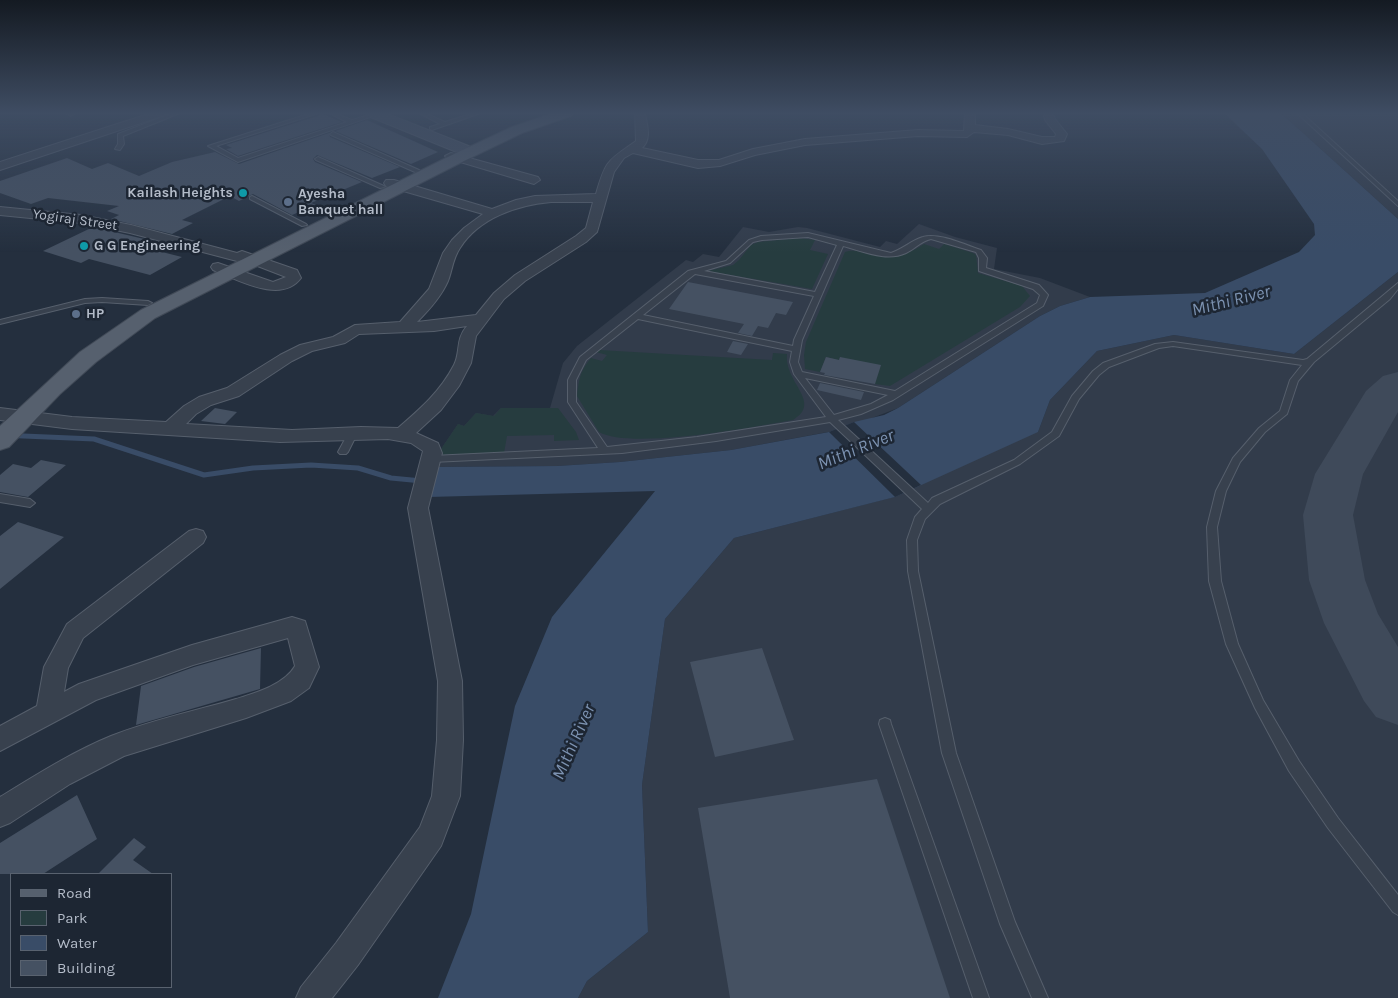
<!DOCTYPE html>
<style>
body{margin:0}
#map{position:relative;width:1398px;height:998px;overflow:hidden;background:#242f3e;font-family:Karla,sans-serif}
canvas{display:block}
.legend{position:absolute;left:10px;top:873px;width:162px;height:115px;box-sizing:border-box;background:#1d2633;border:1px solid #59626f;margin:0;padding:6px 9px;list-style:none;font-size:15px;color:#b4bcc9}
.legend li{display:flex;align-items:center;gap:10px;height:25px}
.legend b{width:25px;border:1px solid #59626f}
</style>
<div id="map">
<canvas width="1398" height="998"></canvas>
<ul class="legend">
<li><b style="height:6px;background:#56606e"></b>Road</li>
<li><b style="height:14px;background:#263c3f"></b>Park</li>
<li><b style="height:14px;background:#394c67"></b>Water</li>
<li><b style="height:14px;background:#455162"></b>Building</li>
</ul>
</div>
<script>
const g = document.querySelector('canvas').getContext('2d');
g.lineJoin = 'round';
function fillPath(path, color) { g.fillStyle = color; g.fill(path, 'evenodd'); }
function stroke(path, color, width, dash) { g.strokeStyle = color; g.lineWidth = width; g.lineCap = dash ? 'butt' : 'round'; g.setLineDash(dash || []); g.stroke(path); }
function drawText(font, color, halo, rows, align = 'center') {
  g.font = font + ' Karla,sans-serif'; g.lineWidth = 5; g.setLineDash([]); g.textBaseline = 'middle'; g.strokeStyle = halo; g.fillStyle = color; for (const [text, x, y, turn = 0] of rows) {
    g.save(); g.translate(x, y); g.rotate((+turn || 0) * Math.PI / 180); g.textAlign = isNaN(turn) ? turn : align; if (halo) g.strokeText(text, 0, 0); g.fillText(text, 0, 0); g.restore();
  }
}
fillPath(new Path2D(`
 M1281,113H1398V219Z
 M919,224L955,237L997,248L994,269L1040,278L1090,297L1060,306L1040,316L898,408L872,418L1038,432L1050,400L1097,351L1174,335L1294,354L1398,272V998H578L587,981L648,932L642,785L665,619L734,538L894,497L828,432L731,450L620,462L557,466L435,467L441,449L458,424L464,426L476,413L493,416L501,408H550L563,363L577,346L686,260L693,262L703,254L719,257L743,227L769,232L798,227L807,228L880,247L886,241L897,244Z`), '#323c4b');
fillPath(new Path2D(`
 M799,238L815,240L810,250L828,254L812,289L708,271L733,265L739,260L751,245L758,242Z
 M924,244L939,249L944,244L973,253L976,255L978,273L1022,286L1030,296L1020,307L890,386L875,384L840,357L839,360L826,357L820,372L805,369L804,355L806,342L845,252C854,249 860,252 868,254C890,259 906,256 924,244Z
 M599,350L772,360L773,353L787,354C784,383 823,402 793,420C755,427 630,450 599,432L577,396C579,379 580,371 591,358L602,361L607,355L596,352Z
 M501,408H558L576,432L579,440L554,441V435L507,436L504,453L439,455L441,449L458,424L464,426L476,413L494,416Z`), '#263c3f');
fillPath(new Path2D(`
 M1224,113H1281L1398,219V272L1294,354L1174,335L1097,351L1050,400L1038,432L895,497L734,538L665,619L642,785L648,932L587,981L578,998H438L471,914L515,706L552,617L655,491L428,497L435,467L557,466L620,462L731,450L829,432L854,422L884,415L898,408L1040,316L1060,306L1090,297L1205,293L1299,252L1315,235L1314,224L1262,149Z`), '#394c67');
fillPath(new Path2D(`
 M854,422L921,485L895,497L829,432Z`), '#242f3e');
stroke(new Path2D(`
 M0,435L94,439L204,475L253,468L311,465L358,468L391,478L422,481`), '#394c67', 5);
fillPath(new Path2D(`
 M1398,372V412L1363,474L1353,515L1365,580L1378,614L1398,647V725L1376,717L1364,701L1324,623L1309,580L1303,515L1315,474L1366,391L1383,376Z`), '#3f4a5a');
fillPath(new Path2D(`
 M321,113L342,122L238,156L226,149L232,148L226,145L320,115Z
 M367,120L438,152L411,164L335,131Z
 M329,133L330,137L400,167L372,178L317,155L313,159L315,162L362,182L311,203L316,205L292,215L253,194L239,201L230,196L182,220L193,223L172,234L111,219L119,215L107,211L119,206L48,198L31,204L0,193V181L67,158L92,169L108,163L139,176L172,162L215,152L239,164Z
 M93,227L157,242L146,248L182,257L150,275L89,259L81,263L43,251Z
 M688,282L793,302L786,315L776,313L768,328L758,326L752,336L738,333L744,324L669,309Z
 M733,341L748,344L741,355L727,352Z
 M826,357L839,360L840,357L881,365L875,384L824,375L825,373L820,372Z
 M820,383L864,392L861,400L817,390Z
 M215,408L237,412L225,424L201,421Z
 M41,460L66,465L28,497L0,492V475L13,464L31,468Z
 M18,522L64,537L0,589V536Z
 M261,648L260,689L136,725L141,686L194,667Z
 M762,648L794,740L715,757L690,662Z
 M877,779L950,998H730L698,808Z
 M77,795L97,839L43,874H0V843Z
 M134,838L146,847L133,860L153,874H98Z`), '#455162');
const lane = new Path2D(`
 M173,113H180L123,136L124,144L120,150L115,149L118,144V134Z
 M311,113H319L216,146L238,158L347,122L329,113H335L352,120L375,113L379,114L238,162L208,146Z
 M419,113H425L445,122L473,113H481L432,130L430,129V127L440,124Z
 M1297,113H1302L1398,201V206Z
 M333,132L419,170L420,171L415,172L331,135L330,134Z
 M318,157L384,186L385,187L380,188L316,160L315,159Z
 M252,196L306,224L307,225L302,226L250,199V197Z
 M808,233L891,253C903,249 912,240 923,237C938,232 966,245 981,250L987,258L986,268L1039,285L1048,295L1043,306L893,400L861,414L838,420L928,503L932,498L1014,460L1052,432L1072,396L1093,371L1103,363L1155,344L1173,342L1303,360L1307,359L1398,283V289L1390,299L1314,362L1298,381L1287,414L1265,432L1240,462L1226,491L1217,527L1221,581L1238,644L1263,700L1299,761L1338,818L1398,895V915L1393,912L1328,828L1289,771L1255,708L1226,644L1209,581L1207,527L1216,491L1233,458L1259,428L1280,411L1290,380L1302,365L1173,346L1159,348L1109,367L1099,375L1079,399L1059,436L1020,464L940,504L925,519L917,540L918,571L956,753L1015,922L1048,998H1032L1000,924L942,753L908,571L907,540L915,517L922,509L830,422L716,441L622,453L432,462L427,459L432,456L598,448L568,402V380L580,357L688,271L726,261L749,240L761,236ZM808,237L837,245L815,292L704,271L730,263L753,242L762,240ZM931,239L976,252L979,258V271L1033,289L1040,295L1037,303L895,391L802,372L798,362L802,340L843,246C863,251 886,262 906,253C915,249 921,241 931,239ZM695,274L814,296L794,340L793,346L643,315ZM638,319L792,351L790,362L794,374L826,417L697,437L607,447L576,402V380L586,360ZM805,378L888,395L871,404L834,415Z
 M102,298L148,301L152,303L148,305L102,302L85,303L0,324V320L85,299Z
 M353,429L358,432L348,452L346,454H340L338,452L350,430Z
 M0,494L30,499L35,503L30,507L0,502Z
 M885,718L890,720L891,724L989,998H973L879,724L880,720Z`);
const street = new Path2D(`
 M65,113H76L71,116Z
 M151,113H166L165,115L0,170V162Z
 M635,113H645C647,125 652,139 642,148L698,160H719L753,149L805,139L918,130L964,131L965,113H975V125L1008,129L1042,137H1055L1056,134L1045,120L1043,113H1053L1055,119L1067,134L1064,141L1042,144L1008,135L974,132L967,137L918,136L805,145L755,155L720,166L698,168L633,153L624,158L614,172L597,232L586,242L525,281L504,299L476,336L471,363L459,386L441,410L416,433L438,443L442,453L428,508L462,681L463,740L460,796L441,846L358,965L332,998H296L301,987L336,943L420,827L432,796L437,740L438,681L408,508L423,451L411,443L388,439L280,442L72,429L0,420V408L72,417L166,422L184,406L199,397L227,388L280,355L300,345L333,337L355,325L400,322L429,289L443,253L452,240L464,228L483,214L386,186L384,183L386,180H394L492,209L516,200L535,196L596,194C606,159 608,161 636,141ZM551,202H593L586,228L576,236L515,275L494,293L476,315L417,322C429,310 441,297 448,281C452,271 453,258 460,248C479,218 517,205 551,202ZM467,326C455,340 461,351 454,365C440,392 420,409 398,428L361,427L292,430L186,424L196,414L211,405L239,396L292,361L312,351L345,343L359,334L434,331Z
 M451,153L538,177L540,180L534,184L447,158L445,156Z
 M0,207L81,215L131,225L237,253L242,251L297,270L301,278C281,305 237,279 213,270L211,267L213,264L218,263L273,282L286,277L242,260L237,261L130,233L81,223L0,215Z
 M196,529L203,531L206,537L203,543L83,638L68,668L64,692L79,684L192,645L292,617L305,621L319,667L309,688L291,701L246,718L124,756L70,784L10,823L0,827V797C36,775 72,752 111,736C151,720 195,711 236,699C255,693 284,685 295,666L288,638L193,665L96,700L0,751V726L37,706L44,667L67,624L189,531Z`);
const secondary = new Path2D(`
 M366,113H385L476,149L478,152L476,155H464L368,116Z`);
const primary = new Path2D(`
 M553,113H573L571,116L522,133L464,161L155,318L96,362L60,394L9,447L0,450V426L80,352L141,310L452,155L512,127Z`);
stroke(lane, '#565f6c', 2);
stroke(street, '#565f6c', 2);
stroke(secondary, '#565f6c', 2);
stroke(primary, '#414a57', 2);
fillPath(lane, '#38414e');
fillPath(street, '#38414e');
fillPath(secondary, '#465061');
fillPath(primary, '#56606e');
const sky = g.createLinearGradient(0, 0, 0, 252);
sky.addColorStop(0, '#141a22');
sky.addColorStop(0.45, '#3f4d63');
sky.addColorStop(1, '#3f4d6300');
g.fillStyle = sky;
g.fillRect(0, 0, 1398, 252);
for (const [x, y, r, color] of [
 [243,193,5,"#0f9aa8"],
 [288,202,5,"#5c6f8a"],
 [84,246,5,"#0f9aa8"],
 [76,314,5,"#5c6f8a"]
]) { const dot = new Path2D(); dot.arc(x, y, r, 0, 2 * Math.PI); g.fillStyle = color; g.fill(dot); stroke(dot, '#1d2633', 2); }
drawText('bold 14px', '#b4bcc9', '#1d2633', [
 ["Kailash Heights",233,193,"right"],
 ["Ayesha",298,194],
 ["Banquet hall",298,210],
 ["G G Engineering",94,246],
 ["HP",86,314]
], 'left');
drawText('14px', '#b4bcc9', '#1d2633', [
 ["Yogiraj Street",75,220,8]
]);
drawText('italic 18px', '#7c92b1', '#1d2633', [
 ["Mithi River",1231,301,-14],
 ["Mithi River",856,450,-22],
 ["Mithi River",574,742,-66]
]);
</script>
